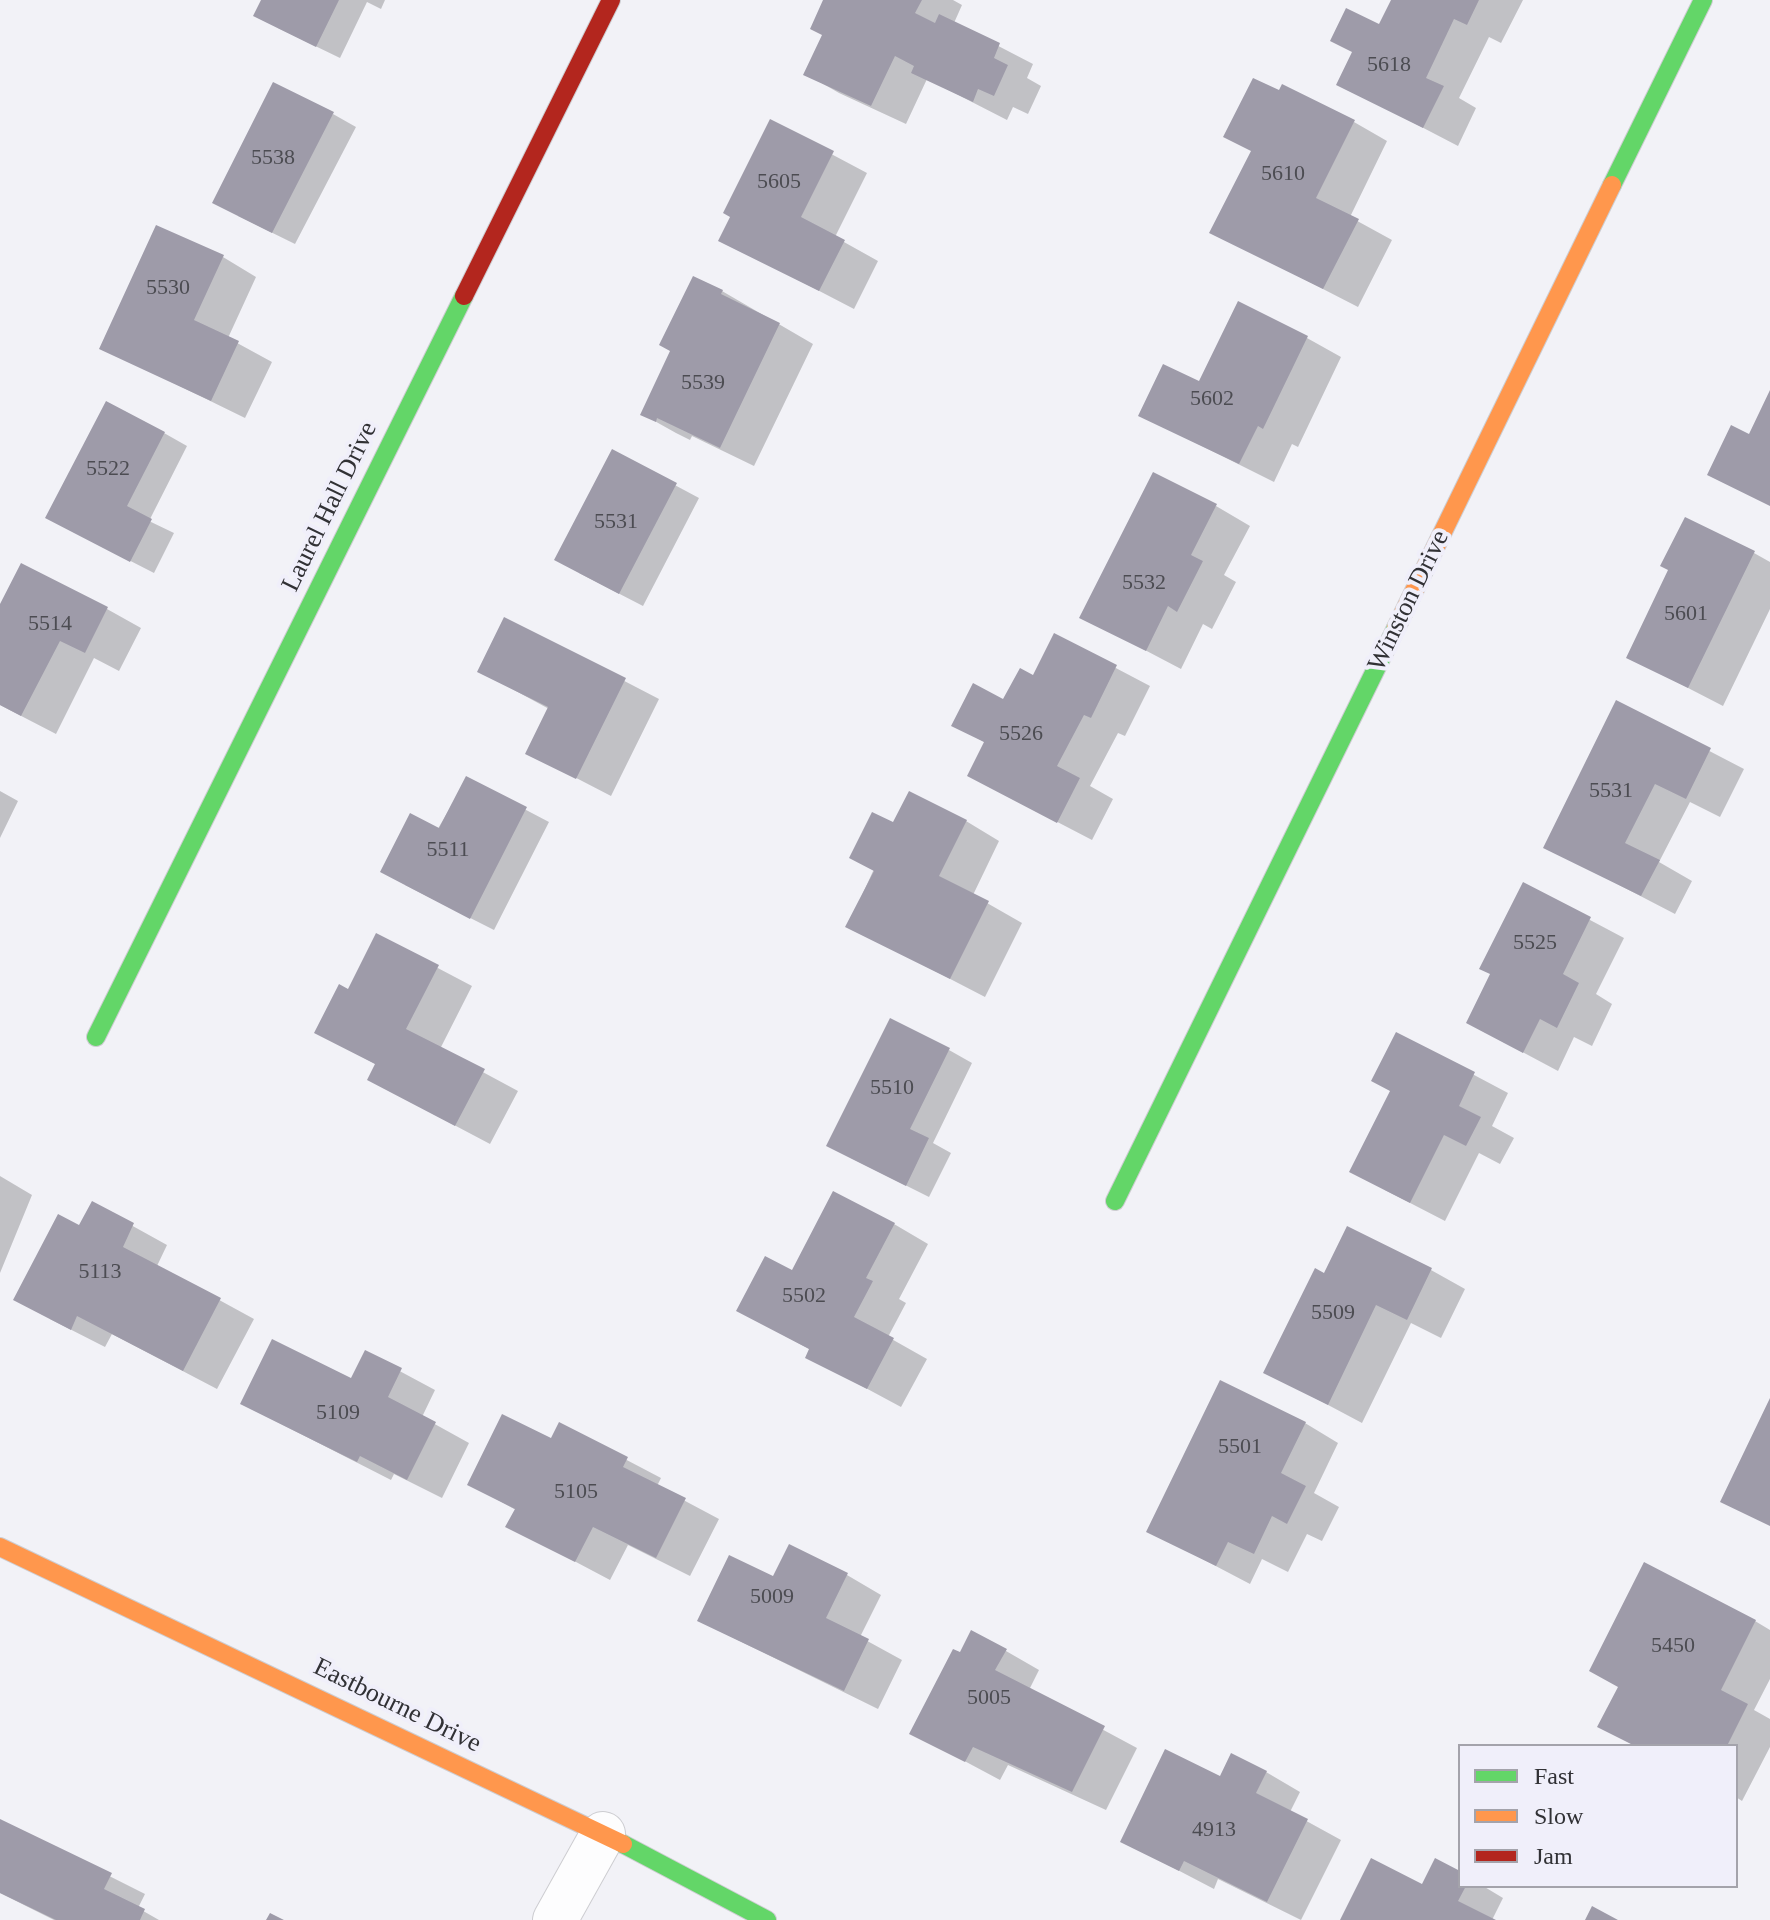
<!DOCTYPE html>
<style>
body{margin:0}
#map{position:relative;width:1770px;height:1920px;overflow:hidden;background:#f2f2f7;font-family:"Times New Roman",serif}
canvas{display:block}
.legend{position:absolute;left:1458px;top:1744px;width:280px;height:144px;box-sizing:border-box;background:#f0effa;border:2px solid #a4a3ab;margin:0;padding:10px 14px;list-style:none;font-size:24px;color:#313135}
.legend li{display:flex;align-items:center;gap:16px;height:40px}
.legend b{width:40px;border:2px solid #a4a3ab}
</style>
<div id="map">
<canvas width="1770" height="1920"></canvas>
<ul class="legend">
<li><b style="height:10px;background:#63d668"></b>Fast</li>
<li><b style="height:10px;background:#ff974d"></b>Slow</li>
<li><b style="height:10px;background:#b3261e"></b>Jam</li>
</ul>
</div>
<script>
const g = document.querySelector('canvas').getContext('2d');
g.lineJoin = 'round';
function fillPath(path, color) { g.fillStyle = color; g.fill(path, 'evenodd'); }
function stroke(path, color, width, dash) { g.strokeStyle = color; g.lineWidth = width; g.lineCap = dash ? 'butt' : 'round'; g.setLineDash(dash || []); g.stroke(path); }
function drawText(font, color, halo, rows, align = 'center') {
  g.font = font + ' "Times New Roman",serif'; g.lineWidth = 8; g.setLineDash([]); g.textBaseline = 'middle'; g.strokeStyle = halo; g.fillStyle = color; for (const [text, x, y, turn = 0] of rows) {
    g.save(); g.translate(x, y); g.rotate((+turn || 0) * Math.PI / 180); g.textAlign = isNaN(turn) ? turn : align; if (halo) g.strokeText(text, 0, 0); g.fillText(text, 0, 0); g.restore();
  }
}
fillPath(new Path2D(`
 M263,0H385L381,9L367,2L340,58L278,28Z
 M826,0H953L962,5L954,23L1033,64L1027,78L1041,86L1028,114L1013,107L1007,120L927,79L906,124L839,93L806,74L824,35Z
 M1393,0H1523L1501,43L1489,37L1459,98L1476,108L1458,146L1339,84L1380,27Z
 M333,114L356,127L295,244L238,216Z
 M771,122L867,173L835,237L878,261L854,309L721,240Z
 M1354,122L1387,141L1350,217L1392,240L1358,307L1212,232Z
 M223,257L256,277L228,338L272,362L245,418L102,348Z
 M722,291L813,344L754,466L692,436L690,440L676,433L642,414Z
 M1307,338L1341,357L1298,447L1292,444L1274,482L1140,415L1200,384Z
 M164,433L187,446L149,521L174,533L154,573L70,530Z
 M613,452L699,498L643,606L579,573Z
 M1216,506L1250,526L1224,575L1236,582L1212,629L1203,624L1181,669L1082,617Z
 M1754,553L1770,562V609L1723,706L1628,657L1671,570Z
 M0,609H107L141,628L119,671L94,658L56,734L0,705Z
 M505,619L659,699L611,796L528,753L549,709L479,671Z
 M1055,636L1150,686L1125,736L1118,733L1090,786L1113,799L1092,840L969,776L986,743L954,725L1004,702L1033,678Z
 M1617,703L1744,769L1720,817L1690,802L1659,862L1692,881L1675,914L1546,847Z
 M467,779L549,822L494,930L405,885Z
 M0,791L18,801L0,838Z
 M966,821L999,841L973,895L1022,923L985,997L848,926L894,825Z
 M1524,885L1624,938L1596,994L1612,1004L1592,1046L1574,1037L1558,1071L1468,1023L1492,974Z
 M377,936L472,986L440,1049L518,1091L490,1144L369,1080L377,1065L317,1032L349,991Z
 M1397,1034L1508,1093L1492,1126L1514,1138L1500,1164L1479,1153L1445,1221L1385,1190Z
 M949,1050L972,1063L933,1143L951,1153L929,1197L851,1158Z
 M0,1176L32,1195L0,1273Z
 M93,1204L167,1245L157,1266L254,1319L217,1389L112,1334L105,1347L50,1319L80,1228Z
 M894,1224L928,1244L899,1299L906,1303L888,1337L927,1359L901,1407L808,1357L811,1350L739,1311L793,1272Z
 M1431,1270L1465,1289L1441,1338L1411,1323L1362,1423L1266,1372L1325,1275Z
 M366,1353L435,1390L422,1417L469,1443L442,1498L394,1474L391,1480L242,1404L352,1381Z
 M1305,1423L1338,1443L1314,1493L1339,1507L1322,1541L1307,1534L1288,1572L1262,1559L1250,1584L1149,1531Z
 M560,1425L661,1478L657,1486L719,1519L690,1576L628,1545L610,1580L508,1526L516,1510L469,1484L552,1441Z
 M847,1575L881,1595L860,1637L902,1660L878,1709L699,1621L774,1579Z
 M1755,1621L1770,1630V1679L1754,1710L1770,1719V1747L1742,1801L1736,1797V1746H1635L1600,1726Z
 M1006,1651L1039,1670L1029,1690L1137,1748L1106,1810L1008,1765L1000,1780L912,1733L961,1655Z
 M1266,1772L1300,1792L1290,1812L1341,1840L1301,1920L1218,1879L1214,1889L1122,1841L1221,1779Z
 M0,1821L145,1894L138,1908L159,1920H54L0,1893Z
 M1460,1873V1886H1483L1503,1898L1492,1920H1342Z`), '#0003');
fillPath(new Path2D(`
 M261,0H339L316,47L253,16Z
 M823,0H922L915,13L935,23L939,14L1000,43L994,58L1008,65L994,96L978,89L973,102L911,73L914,66L895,56L871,106L803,75L822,35L810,29Z
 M1391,0H1479L1467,25L1454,19L1426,78L1444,86L1423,128L1336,85L1352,52L1330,41L1346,8L1379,24Z
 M1253,78L1279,90L1282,84L1355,120L1316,198L1359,219L1323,289L1209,233L1251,151L1223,137Z
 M273,82L334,112L272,233L212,203Z
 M770,119L834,151L801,217L845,240L819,291L718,241L730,217L723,213Z
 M156,225L224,255L194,320L239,341L211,401L99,349Z
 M693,276L723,290L721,294L780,323L720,448L657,418L656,422L640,415L670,351L659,345Z
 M1238,301L1308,336L1263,429L1258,426L1239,464L1138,416L1163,364L1199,381Z
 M1770,390V506L1707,475L1731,425L1749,434Z
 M106,401L165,432L127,506L152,519L130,562L45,518Z
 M612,449L677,483L619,594L554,560Z
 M1153,472L1217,504L1191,555L1203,561L1177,612L1168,606L1146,651L1079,618Z
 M1685,517L1755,551L1688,688L1626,658L1668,570L1660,566Z
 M21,563L108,607L85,653L60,641L21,716L0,705V604Z
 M504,617L626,678L576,779L525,754L548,707L477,672Z
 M1054,633L1117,665L1091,718L1084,715L1057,766L1080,778L1057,823L967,776L984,742L951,726L973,683L1003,699L1020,668L1033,675Z
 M1616,700L1711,748L1686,799L1655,784L1625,843L1660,860L1641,896L1543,848Z
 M466,776L527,807L470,919L380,872L410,813L439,828Z
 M909,791L967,820L939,876L989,901L950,979L845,927L874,871L849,858L872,812L893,822Z
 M1523,882L1591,917L1563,974L1579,983L1557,1028L1540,1019L1523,1053L1466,1023L1490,974L1479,969Z
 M376,933L439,965L406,1029L485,1069L455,1126L367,1080L375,1064L314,1033L339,984L348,989Z
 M890,1018L950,1048L910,1129L929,1138L906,1186L826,1146Z
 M1396,1032L1475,1072L1459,1106L1481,1117L1466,1146L1444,1135L1410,1203L1349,1172L1390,1091L1371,1081Z
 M833,1191L895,1223L866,1278L873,1281L854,1317L894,1338L867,1389L805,1358L809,1349L736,1311L765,1256L792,1270Z
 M92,1201L134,1223L123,1247L221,1298L183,1371L77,1316L71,1330L13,1300L58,1214L79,1225Z
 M1347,1226L1432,1268L1407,1320L1376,1305L1328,1405L1263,1373L1315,1268L1324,1273Z
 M272,1339L351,1378L365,1350L402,1368L388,1397L436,1422L407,1480L360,1456L357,1462L240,1404Z
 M1220,1380L1306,1422L1281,1473L1306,1486L1287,1524L1272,1516L1254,1554L1228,1542L1216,1566L1146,1532Z
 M1770,1398V1526L1720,1502Z
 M502,1414L551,1438L559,1422L628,1457L623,1467L686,1498L656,1558L593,1527L575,1562L505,1527L515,1509L467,1485Z
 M789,1544L848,1573L826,1618L869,1639L844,1691L697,1621L729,1555L773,1576Z
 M1644,1562L1756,1620L1721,1690L1748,1704L1727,1746H1635L1597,1727L1618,1687L1589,1671Z
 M971,1630L1007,1649L995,1670L1105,1726L1072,1792L973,1747L965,1762L909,1734L953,1649L960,1652Z
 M1165,1749L1220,1776L1231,1753L1267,1771L1256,1793L1308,1819L1267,1902L1184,1861L1179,1871L1120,1842Z
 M0,1819L112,1873L104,1889L145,1909L140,1920H56L0,1893Z
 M1371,1858L1422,1884L1435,1858L1460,1871V1886H1466L1458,1901L1496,1920H1340Z
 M1592,1906L1618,1920H1585Z
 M270,1913L284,1920H266Z`), '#9e9ba9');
const street = new Path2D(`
 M555,1920L603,1834`);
const fast = new Path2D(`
 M1612,185L1703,0
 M96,1037L464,296
 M1115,1201L1396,628
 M623,1844L767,1920`);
const slow = new Path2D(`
 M1396,628L1612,185
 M0,1547L623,1844`);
const jam = new Path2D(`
 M464,296L611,0`);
stroke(street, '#cdcdd1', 46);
stroke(fast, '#cdcdd1', 20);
stroke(slow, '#cdcdd1', 20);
stroke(jam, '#cdcdd1', 20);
stroke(street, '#fdfdfe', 44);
stroke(fast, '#63d668', 18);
stroke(slow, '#ff974d', 18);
stroke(jam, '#b3261e', 18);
drawText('22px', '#4c4c52', null, [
 ["5618",1389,65],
 ["5538",273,158],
 ["5610",1283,174],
 ["5605",779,182],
 ["5530",168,288],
 ["5539",703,383],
 ["5602",1212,399],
 ["5522",108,469],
 ["5531",616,522],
 ["5532",1144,583],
 ["5601",1686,614],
 ["5514",50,624],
 ["5526",1021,734],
 ["5531",1611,791],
 ["5511",448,850],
 ["5525",1535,943],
 ["5510",892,1088],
 ["5113",100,1272],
 ["5502",804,1296],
 ["5509",1333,1313],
 ["5109",338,1413],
 ["5501",1240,1447],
 ["5105",576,1492],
 ["5009",772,1597],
 ["5450",1673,1646],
 ["5005",989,1698],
 ["4913",1214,1830]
]);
drawText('26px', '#313135', '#f0effa', [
 ["Laurel Hall Drive",330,507,-64],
 ["Winston Drive",1409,601,-64],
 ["Eastbourne Drive",397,1706,26]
]);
</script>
